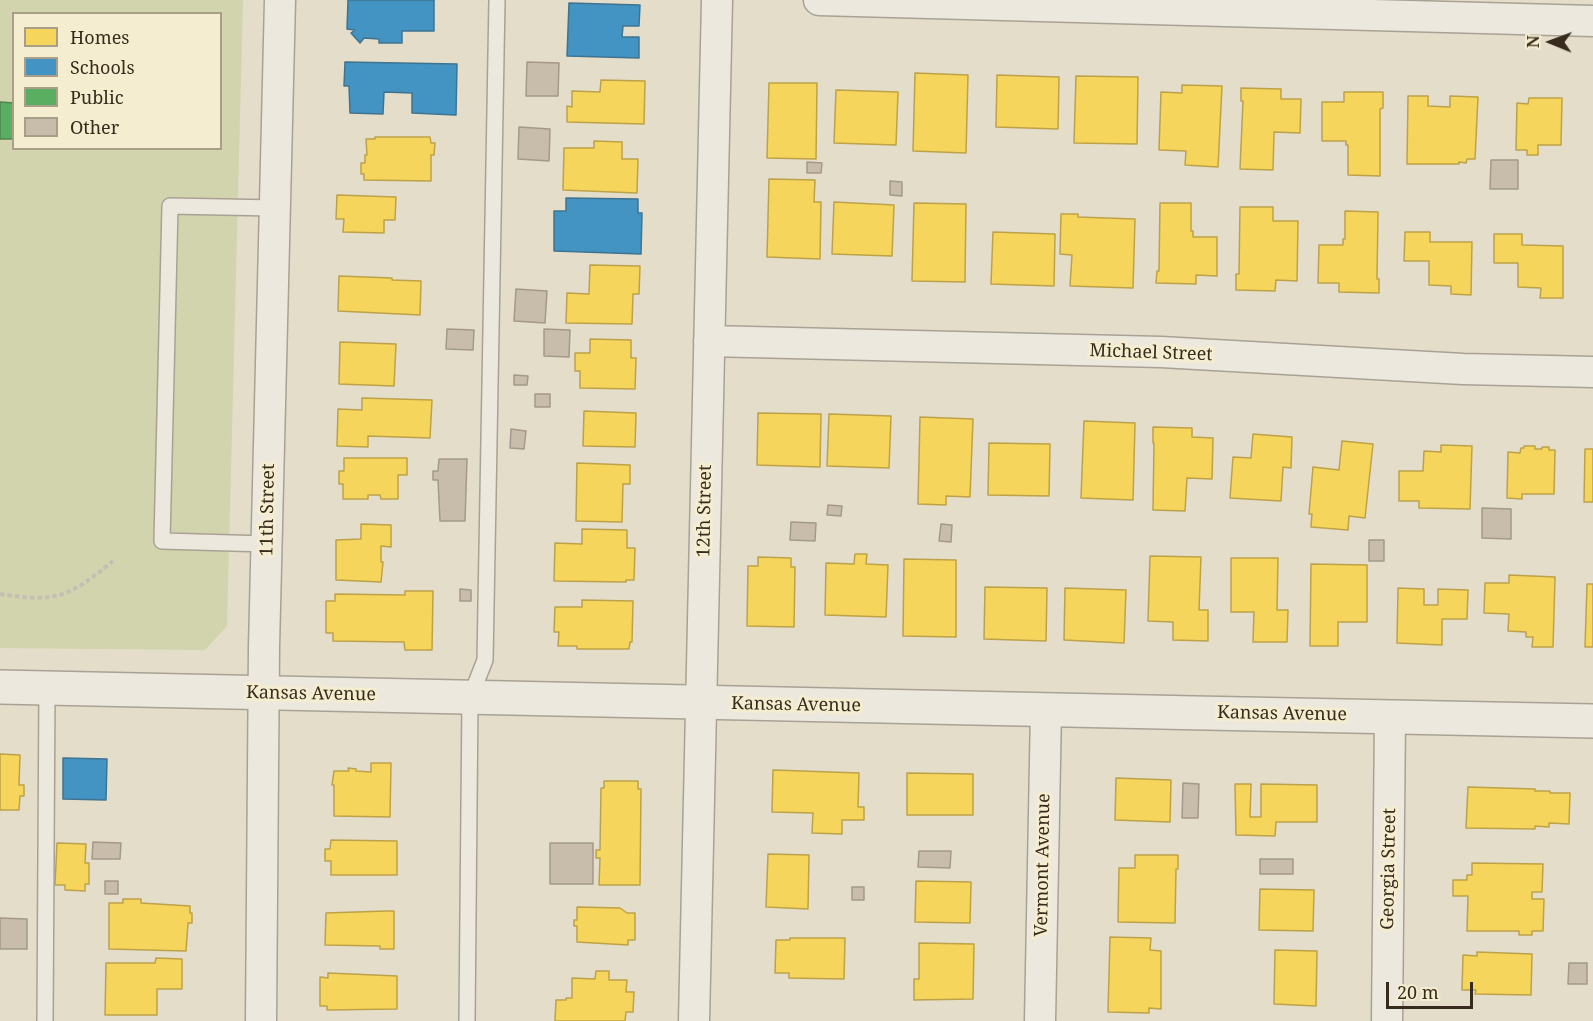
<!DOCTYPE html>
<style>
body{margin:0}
#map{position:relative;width:1593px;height:1021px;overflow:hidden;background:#e4ddca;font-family:"Noto Serif",serif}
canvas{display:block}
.legend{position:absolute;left:12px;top:12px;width:210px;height:138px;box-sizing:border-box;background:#f5edd0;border:2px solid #a99f88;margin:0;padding:8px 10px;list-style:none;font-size:18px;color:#372b1d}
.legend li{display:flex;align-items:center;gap:12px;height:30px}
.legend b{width:30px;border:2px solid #a99f88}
.north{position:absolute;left:1521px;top:12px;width:60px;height:60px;-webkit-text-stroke:4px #f5edd0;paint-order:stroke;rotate:271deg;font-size:16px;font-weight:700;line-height:24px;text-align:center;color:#372b1d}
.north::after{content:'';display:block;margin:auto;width:21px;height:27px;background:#372b1d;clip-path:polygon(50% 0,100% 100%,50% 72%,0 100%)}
.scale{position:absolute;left:1386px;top:982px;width:87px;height:27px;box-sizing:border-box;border:3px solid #372b1d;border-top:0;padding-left:8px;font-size:18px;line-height:21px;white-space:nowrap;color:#372b1d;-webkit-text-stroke:4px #f5edd0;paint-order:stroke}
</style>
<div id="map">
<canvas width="1593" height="1021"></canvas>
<ul class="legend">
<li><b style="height:16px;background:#f6d55c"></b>Homes</li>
<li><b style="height:16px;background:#4393c3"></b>Schools</li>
<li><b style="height:16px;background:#5aae61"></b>Public</li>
<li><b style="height:16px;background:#c8bcab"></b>Other</li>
</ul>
<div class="north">N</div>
<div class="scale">20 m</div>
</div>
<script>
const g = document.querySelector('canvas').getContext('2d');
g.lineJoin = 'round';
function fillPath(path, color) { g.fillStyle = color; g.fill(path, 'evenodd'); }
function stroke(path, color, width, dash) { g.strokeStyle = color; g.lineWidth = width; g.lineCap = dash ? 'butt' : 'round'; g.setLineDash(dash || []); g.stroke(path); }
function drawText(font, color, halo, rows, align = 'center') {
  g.font = font + ' "Noto Serif",serif'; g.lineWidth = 6; g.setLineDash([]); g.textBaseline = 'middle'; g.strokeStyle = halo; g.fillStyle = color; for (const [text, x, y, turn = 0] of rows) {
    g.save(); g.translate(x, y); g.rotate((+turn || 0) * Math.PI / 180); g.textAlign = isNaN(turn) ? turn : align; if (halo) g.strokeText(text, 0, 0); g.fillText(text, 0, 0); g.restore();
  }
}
fillPath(new Path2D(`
 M0,0H243L227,626L205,650L0,648ZM14,14H220V148H14Z`), '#d1d4ac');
const homes = new Path2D(`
 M915,73L968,75L966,153L913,151Z
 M997,75L1059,77L1058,129L996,127Z
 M1076,76L1138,77L1137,144L1074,143Z
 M601,80L645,81L644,124L567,122V106L572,107V91L600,92Z
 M769,83H817L816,159L767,158Z
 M1182,85L1222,86L1218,167L1185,165L1186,151L1159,150L1161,92L1182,93Z
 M1241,88L1281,89V99H1301L1300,133L1274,132L1273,170L1240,169L1243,101H1241Z
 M836,90L898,92L896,145L834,143Z
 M1344,92H1383V108L1380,109V176L1348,175V145H1346V141H1322V102H1344Z
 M1408,96H1428V106L1450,107V96L1478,97L1475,159H1467L1466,163L1459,162V164H1407Z
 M1529,98H1562L1561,145H1538V155H1527V150H1516L1517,103L1528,104Z
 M375,137H430L431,143H435L434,155H431V181L364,180V174H361V163H365V155H367L366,139H375Z
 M594,141L622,142V159H638L637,193L563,190L564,148H594Z
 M769,179L815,180L814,202H821L820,259L767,257Z
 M337,195L396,197L395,220H384V233L343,232L344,219H336Z
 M834,202L894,205L892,256L832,254Z
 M914,203L966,204L965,282L912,281Z
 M1160,203H1191V231H1193V237H1217V276L1196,275V284L1156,283L1157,271H1159Z
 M1240,207H1273V221H1298L1297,281L1276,280L1275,291L1236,290V274H1239Z
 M1345,211L1378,212L1377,279H1379V293L1339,292V283H1318L1319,245H1343V239H1345Z
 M1061,214H1078V217L1135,219L1133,288L1070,286L1072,255L1060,254Z
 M993,232L1055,234L1054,286L991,284Z
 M1405,232H1430V242H1472L1471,295L1451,294V286L1429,285V261H1404Z
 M1494,234H1522V245L1563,246V298H1540L1541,288L1518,287V263H1494Z
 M590,265L640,266L639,294H633L632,324L566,323L567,293L589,294Z
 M339,276L392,278V280L421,281L420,315L338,311Z
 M590,339L631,340V358H636L635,389L580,388V371H575V353H590Z
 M340,342L396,344L394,386L339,384Z
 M362,398L432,400L430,438L368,436V447L337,446L338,409L362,410Z
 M584,411L636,413L635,447L583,446Z
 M758,413L821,414L820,467L757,465Z
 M829,414L891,416L889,468L827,466Z
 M920,417L973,419L970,497L946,496V505L918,504Z
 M1084,421L1135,423L1133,500L1081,498Z
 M1153,427L1192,428V437L1213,438L1212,479L1187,478L1185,511L1153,510L1154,443H1153Z
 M1253,434L1292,437L1291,468L1283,467L1281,501L1230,498L1233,457L1251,458Z
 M1342,441L1373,444L1365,518L1349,516L1348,530L1311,527L1312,514H1309L1313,467L1339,470Z
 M989,443L1050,444L1049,496L988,495Z
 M1441,445L1472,446L1470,509L1419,508V501H1399V471H1423L1424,451L1441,452Z
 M1524,446H1535V449H1542V447H1549V450H1555L1554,494H1522V499L1507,498L1508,452L1520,453L1521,448H1524Z
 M1585,449H1593V502H1584Z
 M344,458H407V475H398V499H381L380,495H368V499H343V484H339V471H344Z
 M577,463L630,465V484H623L622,522L576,521Z
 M361,524L391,525V547L381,546V562H383L381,582L336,580V540L361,539Z
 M582,529L627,530V548H635L634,580H626V582L554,581L555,543L582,544Z
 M855,554H867L866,564L888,565L886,617L825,615L826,563L854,564Z
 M1150,556L1201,557L1199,610H1208V641L1173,640V622L1148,621Z
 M758,557L791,558V567H795L794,627L747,626L748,566H758Z
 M1231,558H1278L1277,610H1288L1287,642H1253L1254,612H1231Z
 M904,559L956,560V637L903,636Z
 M1311,564L1367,565V622H1338V646H1310Z
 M1509,575L1555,577L1553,647H1532L1533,637H1526V632L1508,631L1509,614L1484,613L1485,583H1509Z
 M1587,584H1593V647H1585Z
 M985,587L1047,588L1046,641L984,639Z
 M1065,588L1126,590L1124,643L1064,640Z
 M1398,588L1424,589V605H1438V589L1468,590L1467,619H1442V645L1397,643Z
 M405,591H433L432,650H405L404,642L333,641V633H326V601H335V594L405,595Z
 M582,600L633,601L632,642H630L629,649H577V646H558L559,632H554L555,607H582Z
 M0,754L20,755L19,785H24V796H20L19,810H0Z
 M371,763H391L390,817L334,816V785H332L334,771H349L348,768L356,769V771L371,772Z
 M773,770L859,773L858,807H864V820H842V834L812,833L813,813L772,812Z
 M907,773L973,774V815H907Z
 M1116,778L1171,780L1170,822L1115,820Z
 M604,781H638V789H641L640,885H599L600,858H596V850H600L601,788H604Z
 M1235,784H1251L1250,817H1261V784L1317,785V822H1276L1275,836L1236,835Z
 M1468,787L1535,789V791H1550V793H1570L1569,824L1549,823V827L1535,826V829L1466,828Z
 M331,840L397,841V875H331V861H325V849H330Z
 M57,843L86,844L85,863H89V884H85V891L65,890V885H55Z
 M768,854L809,855L808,909L766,907Z
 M1135,855H1178V869H1176L1175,923L1118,922L1119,868H1135Z
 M1472,863L1543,864L1542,892H1532V899H1544L1543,931H1532V935H1519V931H1467L1468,896H1453V880H1467V875H1472Z
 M916,881L971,882L970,923L915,922Z
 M1260,889L1314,890L1313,931L1259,930Z
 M123,899H141V903L190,906V913H192V923H188L186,951L109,949V903H123Z
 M577,907L620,908L627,913H635V940H628V945L577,942V926H574V920H577Z
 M386,911H394V949H380V946L325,945L326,913Z
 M1110,937L1151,938L1150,950L1161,951V1009L1149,1008V1013L1108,1012Z
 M790,938H845L844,979L789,978V973H775L776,940H790Z
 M919,943L974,944L973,999L914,1000V979H919Z
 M1275,950L1317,951L1316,1006L1274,1004Z
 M1477,952L1532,954L1531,995L1475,994L1476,990H1462L1463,955L1477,956Z
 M156,958L182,959V989H157V1015H105L106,963H155Z
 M596,971H609V980H627L626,992H634L633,1012H626L625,1021H555L556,1000H566V998H572V978L595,979Z
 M328,973L397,976V1009L327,1010V1006H320V977L328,978Z`);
fillPath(homes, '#f6d55c');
stroke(homes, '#bda249', 1.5);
const schools = new Path2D(`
 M348,0H434V31H402V43H379V39L364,38L360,43L351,33L355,30L347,29Z
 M569,3L640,5L639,26H623L622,37H639V58L567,56Z
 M345,62L457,64L456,115L412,113V93L384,92L383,114L350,113L349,86H344Z
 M566,198L638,199V213H642L641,254L554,251V211H566Z
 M63,758L107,759L106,800L63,799Z`);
fillPath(schools, '#4393c3');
stroke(schools, '#3f7491', 1.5);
const public = new Path2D(`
 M0,102L14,103V139H0Z`);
fillPath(public, '#5aae61');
stroke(public, '#50874d', 1.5);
const building = new Path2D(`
 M527,62L559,63L558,96H526Z
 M519,127L550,129L549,161L518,159Z
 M1491,160H1518V189H1490Z
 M807,162L822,163L821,173H807Z
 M890,181L902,182V196L890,195Z
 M516,289L547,291L545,323L514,321Z
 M447,329L474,330L473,350L446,349Z
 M544,329L570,330L569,357L544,356Z
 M514,375L528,376L527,385H514Z
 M535,394H550V407H535Z
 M511,429L526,431L524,449L510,448Z
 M439,459H467L465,521H440L438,480H433V471H438Z
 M828,505L842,506L841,516L827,515Z
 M1482,508L1511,509V539L1482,538Z
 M791,522L816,523L815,541L790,540Z
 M941,524L952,525L951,542L939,541Z
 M1369,540H1384V561H1369Z
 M460,589L471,590V601H460Z
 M1183,783L1199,784L1198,818H1182Z
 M93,842L121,843L120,859H92Z
 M550,843H593V884H550Z
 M919,851H951L950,868L918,867Z
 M1260,859H1293V874H1260Z
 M105,881H118V894H105Z
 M852,887H864V900H852Z
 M0,918L27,919V949H0Z
 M1569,963H1587V984H1568Z`);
fillPath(building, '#c8bcab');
stroke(building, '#a4998a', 1.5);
const service = new Path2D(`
 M267,544L162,541L170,206L275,208
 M45,1021L47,688
 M467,1021L470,698L485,660L497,0`);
const minor = new Path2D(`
 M819,0L1593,21
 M709,341L1161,352L1463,369L1593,372
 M261,1021L264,647L280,0
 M694,1021L717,0
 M1040,1021L1046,709
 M1387,1021L1390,717`);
const tertiary = new Path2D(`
 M0,687C531,700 1062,710 1593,721`);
stroke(service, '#a9a294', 18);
stroke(minor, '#a9a294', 33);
stroke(tertiary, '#a9a294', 36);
stroke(new Path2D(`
 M0,594C57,603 69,597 113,561`), '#c4beb3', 4, [4.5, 3]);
stroke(service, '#ece8dd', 15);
stroke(minor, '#ece8dd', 30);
stroke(tertiary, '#ece8dd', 33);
drawText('18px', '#372b1d', '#f5edd0', [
 ["Michael Street",1151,353,2],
 ["11th Street",268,510,-89],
 ["12th Street",705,511,-89],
 ["Kansas Avenue",311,694,1],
 ["Kansas Avenue",796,705,1],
 ["Kansas Avenue",1282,714,1],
 ["Vermont Avenue",1043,865,-89],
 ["Georgia Street",1389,869,-89]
]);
</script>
